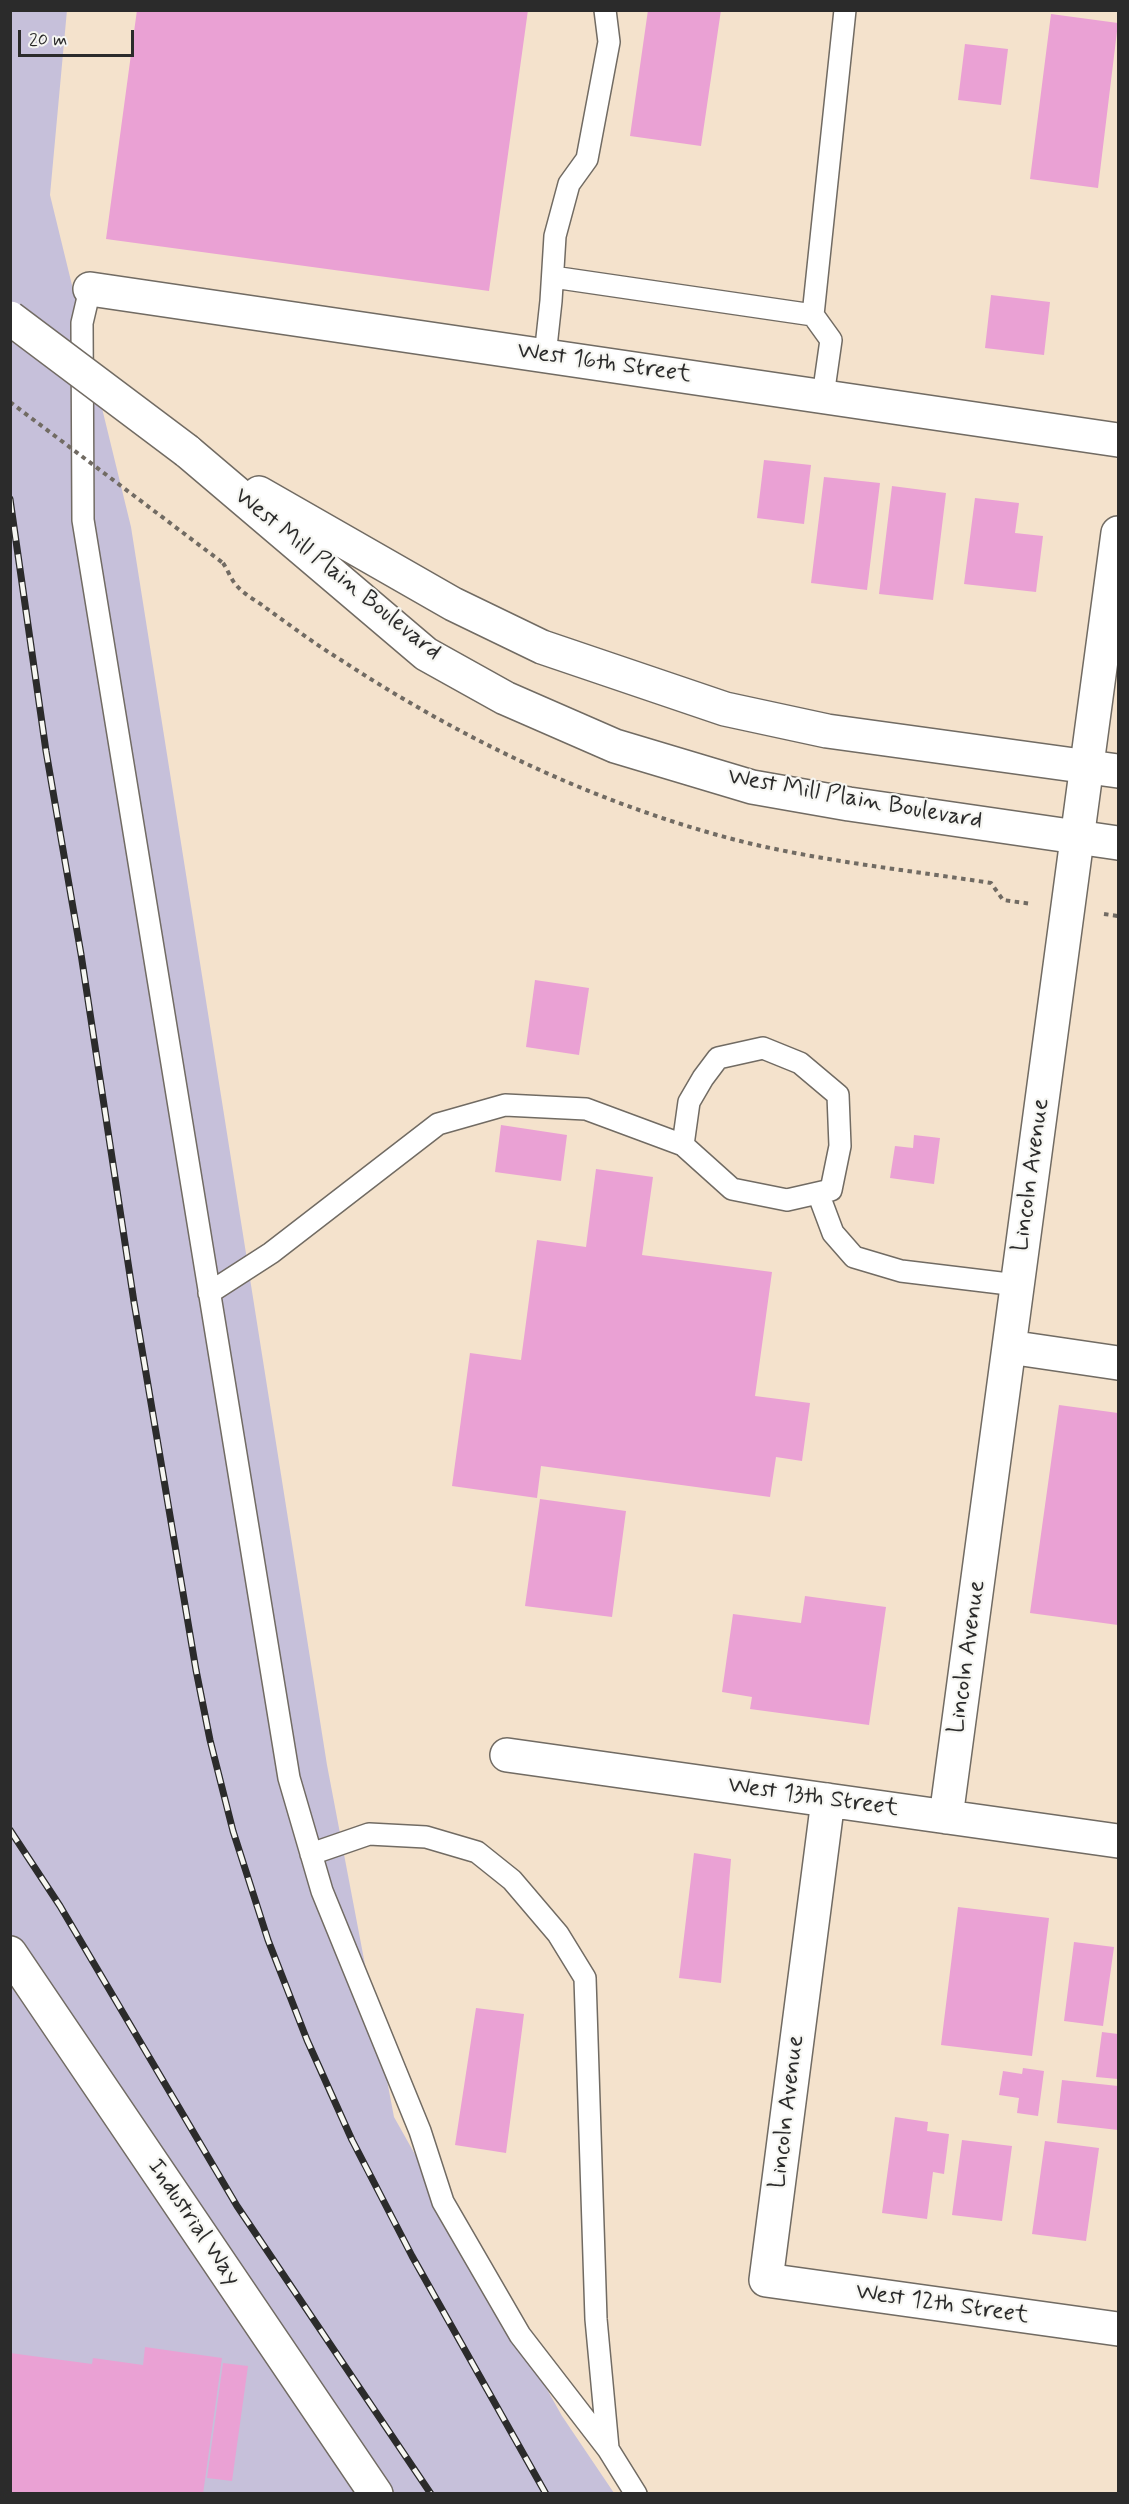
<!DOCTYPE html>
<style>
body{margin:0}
#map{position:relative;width:1129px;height:2504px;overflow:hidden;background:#f4e2cc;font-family:Mynerve,sans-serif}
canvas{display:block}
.frame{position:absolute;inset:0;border:12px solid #2b2b2b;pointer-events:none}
.scale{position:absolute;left:18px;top:30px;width:116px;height:27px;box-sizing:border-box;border:3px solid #2b2b2b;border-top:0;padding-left:8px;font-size:18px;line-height:21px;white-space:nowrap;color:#2b2b2b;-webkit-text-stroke:4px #f6f6f2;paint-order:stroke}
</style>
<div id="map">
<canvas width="1129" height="2504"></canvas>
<div class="frame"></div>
<div class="scale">20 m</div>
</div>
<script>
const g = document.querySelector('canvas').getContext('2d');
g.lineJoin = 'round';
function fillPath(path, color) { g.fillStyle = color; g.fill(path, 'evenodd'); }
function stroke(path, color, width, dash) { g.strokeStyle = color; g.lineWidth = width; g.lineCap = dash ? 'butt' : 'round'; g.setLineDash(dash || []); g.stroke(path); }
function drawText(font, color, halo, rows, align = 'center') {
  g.font = font + ' Mynerve,sans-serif'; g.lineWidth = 4.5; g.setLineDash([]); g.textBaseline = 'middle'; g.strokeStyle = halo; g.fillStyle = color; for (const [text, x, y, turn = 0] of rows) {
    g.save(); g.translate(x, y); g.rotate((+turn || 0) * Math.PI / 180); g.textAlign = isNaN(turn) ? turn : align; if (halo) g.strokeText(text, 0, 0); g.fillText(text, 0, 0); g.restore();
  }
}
fillPath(new Path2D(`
 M67,10L50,195L131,527L327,1765L394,2117L562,2416L614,2493L11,2494L10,11Z`), '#c6c0da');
fillPath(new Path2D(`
 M137,10H528L489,291L106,239Z
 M648,10H721L701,146L630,136Z
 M1051,14L1118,23L1098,188L1030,179Z
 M965,44L1008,49L1001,105L958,100Z
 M991,295L1050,302L1044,355L985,348Z
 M764,460L811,465L804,524L757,518Z
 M824,477L880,483L867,590L811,583Z
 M892,486L946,493L933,600L879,594Z
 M975,498L1019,503L1015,533L1043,536L1036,592L964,584Z
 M535,980L589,988L579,1055L526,1047Z
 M501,1125L567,1135L561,1181L495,1172Z
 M914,1135L940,1138L934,1184L890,1178L895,1146L913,1148Z
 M596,1169L653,1177L642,1255L772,1272L755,1396L810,1403L802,1461L776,1457L770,1497L541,1466L537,1498L452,1486L470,1353L521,1360L537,1240L586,1247Z
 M1059,1405L1118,1413V1625L1030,1613Z
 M540,1499L626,1511L612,1617L525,1606Z
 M805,1596L886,1607L869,1725L750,1709L752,1697L722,1692L733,1614L801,1623Z
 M694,1853L731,1859L721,1983L679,1978Z
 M958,1907L1049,1918L1032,2056L941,2045Z
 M1074,1942L1114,1947L1103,2026L1064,2021Z
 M476,2008L524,2014L506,2153L455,2145Z
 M1102,2032L1118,2034V2079L1096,2077Z
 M1023,2068L1044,2071L1038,2116L1017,2113L1019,2098L999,2095L1003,2071L1022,2074Z
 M1062,2080L1118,2086V2130L1057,2123Z
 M895,2117L928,2122L927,2131L949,2134L944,2174L933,2172L927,2219L882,2213Z
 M962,2140L1012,2146L1002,2221L952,2215Z
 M1045,2141L1099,2148L1086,2241L1032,2234Z
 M145,2347L222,2358L203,2494H10V2353L92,2364L93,2358L143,2365Z
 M223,2363L248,2366L232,2481L207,2478Z`), '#eaa1d4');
const service = new Path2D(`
 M553,277L813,315L831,340L823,396
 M90,289L82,323L83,520L289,1778L322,1891L420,2131L443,2202L520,2335L608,2449L636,2494
 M813,315L845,10
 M545,356L551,301L555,236L569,184L587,159L609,42L605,10
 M818,1193L833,1233L854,1257L901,1271L1017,1285
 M209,1293L271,1253L438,1124L505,1105L586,1109L683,1145L732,1189L787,1200L831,1190L840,1146L838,1095L800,1063L763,1048L718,1058L703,1078L689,1102L683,1145
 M311,1854L369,1834L426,1837L477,1852L512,1880L558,1934L585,1978L596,2319L608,2448`);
const minor = new Path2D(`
 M90,289L1118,440
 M1009,1347L1118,1363
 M507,1755L1118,1841
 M828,1800L766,2280L1118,2329
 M946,1817L1118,533
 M10,1953L376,2494`);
const secondary = new Path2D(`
 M187,451L426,654L505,698L615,746L752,787L849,804L1118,843
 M259,493L453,604L542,647L725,709L827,731L1118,771`);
stroke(service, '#716b63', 24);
stroke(minor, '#716b63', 36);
stroke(secondary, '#716b63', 36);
stroke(new Path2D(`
 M223,563C228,570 231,580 237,586C245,595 257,601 266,608C291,626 315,644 341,660C463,740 595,803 736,840C819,861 907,870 991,883L1003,900L1032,904
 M1104,914L1118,916`), '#716b63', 4, [4.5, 4.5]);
stroke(service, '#fff', 21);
stroke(minor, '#fff', 33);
stroke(secondary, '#fff', 33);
const rail = new Path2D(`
 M10,499L46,751L81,954L134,1302L196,1670L210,1740L233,1831L268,1940L307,2040L352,2140L412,2256L546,2494
 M10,1830L60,1906L237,2206L431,2494`);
stroke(rail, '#2b2b2b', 7);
stroke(rail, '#f6f6f2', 4.5, [14]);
const secondaryBridge = new Path2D(`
 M10,318L187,451`);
stroke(secondaryBridge, '#716b63', 36, []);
stroke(new Path2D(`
 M10,402L223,563`), '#716b63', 4, [4.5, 4.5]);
stroke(secondaryBridge, '#fff', 33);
drawText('24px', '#2b2b2b', '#f6f6f2', [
 ["West 16th Street",604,364,8],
 ["West Mill Plain Boulevard",337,575,39],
 ["West Mill Plain Boulevard",855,800,10],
 ["Lincoln Avenue",1032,1175,-82],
 ["Lincoln Avenue",968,1657,-82],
 ["West 13th Street",813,1798,8],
 ["Lincoln Avenue",788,2112,-83],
 ["Industrial Way",193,2223,56],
 ["West 12th Street",942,2305,8]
]);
</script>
